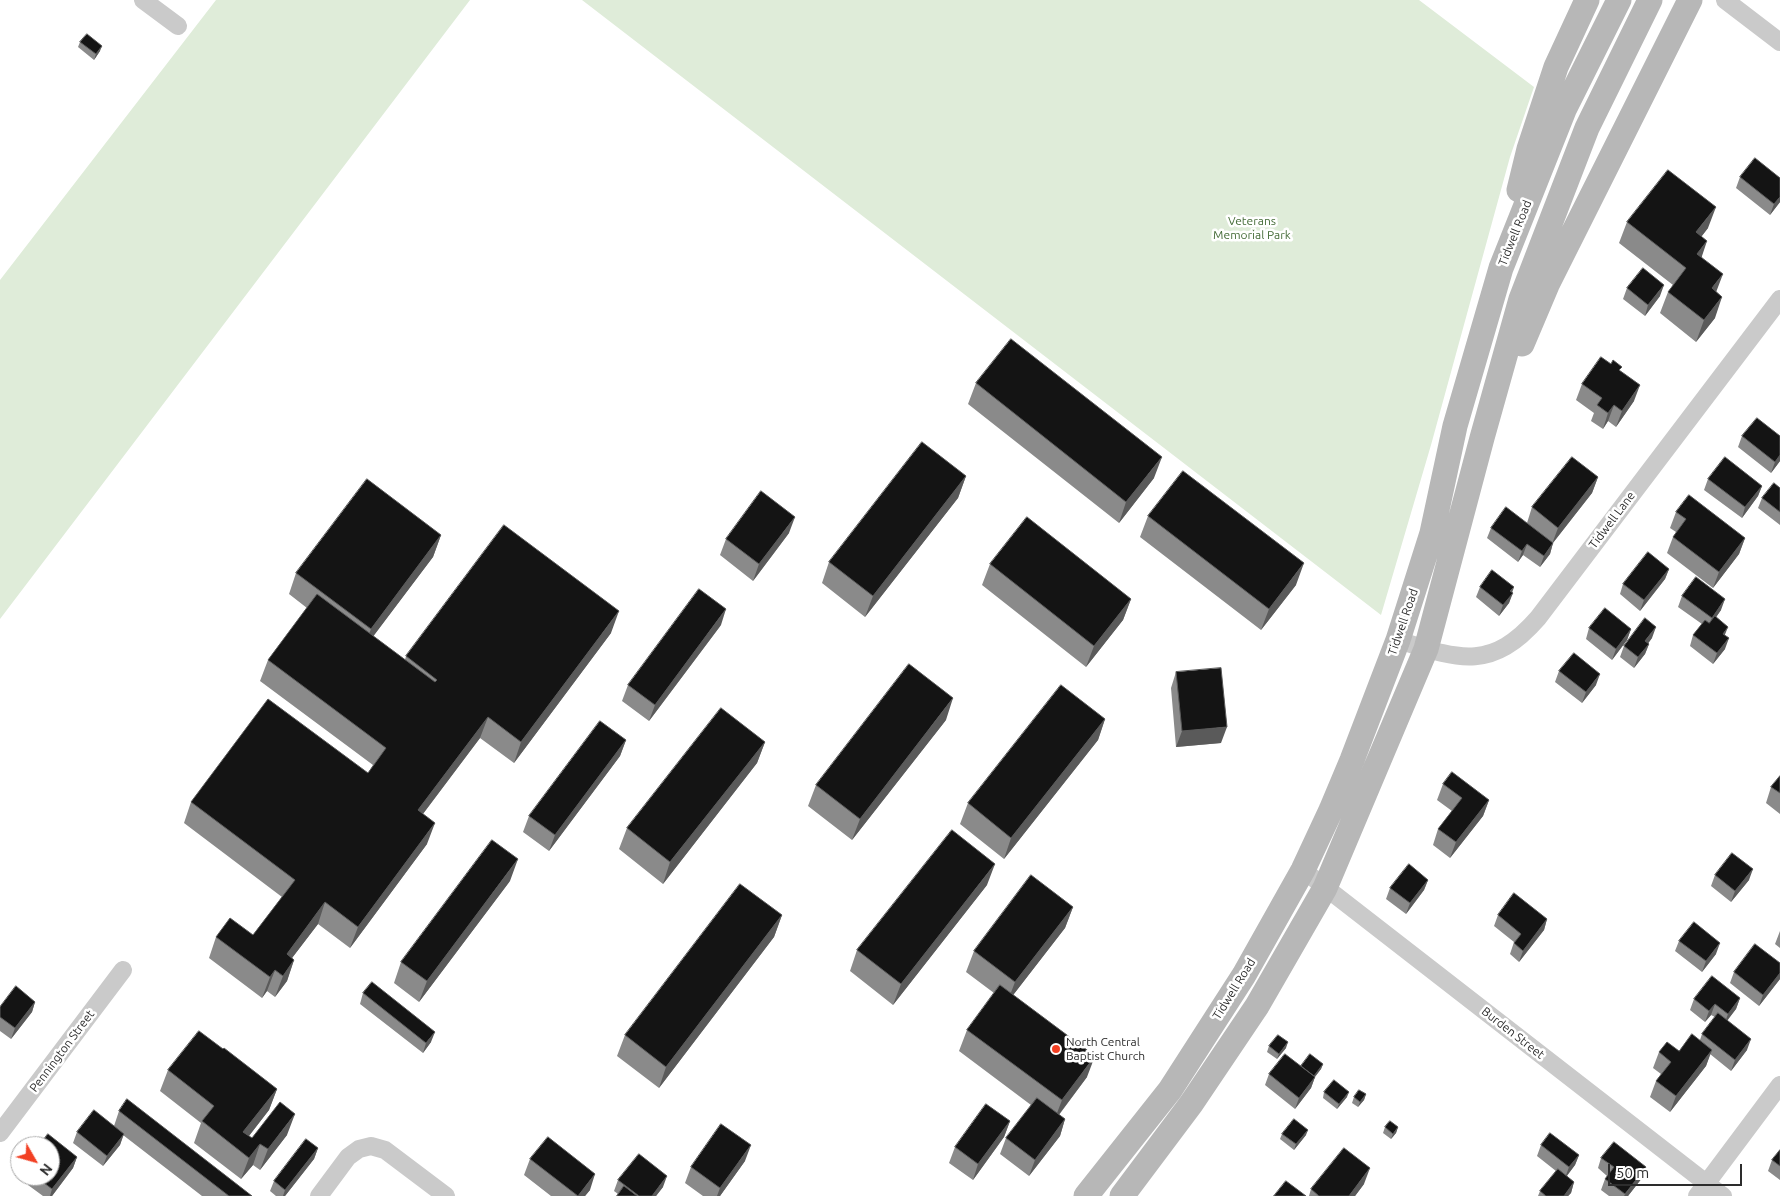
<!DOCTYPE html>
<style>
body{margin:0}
#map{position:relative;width:1780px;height:1196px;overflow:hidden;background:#fff;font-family:Ubuntu,sans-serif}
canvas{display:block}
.north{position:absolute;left:10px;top:1136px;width:50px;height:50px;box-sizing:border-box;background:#fff;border:1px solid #ababab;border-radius:50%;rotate:128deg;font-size:14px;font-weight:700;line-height:20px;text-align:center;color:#2d2d2d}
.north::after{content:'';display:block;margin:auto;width:18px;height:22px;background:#f23f22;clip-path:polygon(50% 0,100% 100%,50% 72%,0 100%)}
.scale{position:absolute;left:1608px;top:1164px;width:134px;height:22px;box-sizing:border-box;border:2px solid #2d2d2d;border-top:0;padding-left:6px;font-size:15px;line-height:18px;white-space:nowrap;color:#2d2d2d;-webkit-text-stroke:4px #fff;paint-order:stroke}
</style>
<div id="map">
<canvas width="1780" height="1196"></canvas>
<div class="north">N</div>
<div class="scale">50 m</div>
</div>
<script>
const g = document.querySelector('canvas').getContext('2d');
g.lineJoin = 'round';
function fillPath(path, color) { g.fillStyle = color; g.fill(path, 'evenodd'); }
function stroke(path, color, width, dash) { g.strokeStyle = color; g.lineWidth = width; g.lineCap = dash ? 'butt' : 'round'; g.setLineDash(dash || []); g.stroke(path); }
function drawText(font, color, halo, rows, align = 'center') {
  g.font = font + ' Ubuntu,sans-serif'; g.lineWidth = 5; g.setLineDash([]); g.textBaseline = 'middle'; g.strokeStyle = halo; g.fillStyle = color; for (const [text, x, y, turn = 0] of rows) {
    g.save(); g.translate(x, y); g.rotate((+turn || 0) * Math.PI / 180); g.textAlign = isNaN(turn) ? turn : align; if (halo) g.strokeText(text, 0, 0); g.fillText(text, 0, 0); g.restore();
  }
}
fillPath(new Path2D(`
 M216,0H470L0,619V280Z
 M582,0H1419L1534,87L1510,157L1431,445L1381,615Z`), '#dfecd9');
stroke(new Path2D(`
 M143,0L178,26
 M1725,0L1780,42
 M1398,640C1458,659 1491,672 1538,618L1780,299
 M1303,870L1723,1196
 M0,1133L123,970
 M319,1196L348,1157L359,1149L371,1146L385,1150L446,1196
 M1697,1196L1780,1085`), '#cacaca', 18);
stroke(new Path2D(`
 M1519,190L1529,149L1556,67L1587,0
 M1522,344L1547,285L1690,0
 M1086,1196L1170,1090L1244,975L1303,870L1331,810L1352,760L1398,640L1432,533L1455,426L1501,268L1564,110L1619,0
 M1122,1196L1191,1104L1257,1006L1325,888L1426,649L1482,438L1521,299L1587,128L1650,0`), '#b7b7b7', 25);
fillPath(new Path2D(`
 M80,42L100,51L94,60L78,47Z
 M1740,177L1780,202L1770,215L1736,188Z
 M1627,222L1708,228L1701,237L1702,257L1716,292L1715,318L1696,342L1660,313L1668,292L1673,285L1619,243Z
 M1627,288L1660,296L1645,316L1623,299Z
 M1620,371L1634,401L1616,427L1608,421L1603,429L1591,421L1594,413L1576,400L1582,384Z
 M976,383L1154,478L1119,523L968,404Z
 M1742,436H1780V461L1771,473L1738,447Z
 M966,476L958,498L865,617L822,583L829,562Z
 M1598,477L1592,493L1553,543L1550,554L1540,567L1523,555L1518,562L1487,538L1491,528L1527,523L1532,507Z
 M1708,479L1762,486L1758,496L1742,518L1704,490Z
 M1780,488V525L1758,508L1762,498Z
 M1676,512L1745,538L1739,554L1713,588L1667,553L1673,537L1676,532L1670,528Z
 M1148,516L1296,585L1261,630L1140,537Z
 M789,533L753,581L720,555L726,539Z
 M441,535L433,557L373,636L405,660L406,656L611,633L514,763L480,738L423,814L427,844L350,948L318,924L292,958L294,960L287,981L275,997L267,991L262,998L209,958L216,937L253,935L282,897L184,823L191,802L368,773L373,765L260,681L268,660L307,608L289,594L296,573Z
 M990,564L1131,599L1123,620L1086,667L982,585Z
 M1669,569L1665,579L1640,611L1620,594L1623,584Z
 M1480,587H1514L1509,603L1499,616L1476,597Z
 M1682,596L1721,610L1716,617L1725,636V649L1713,664L1690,646L1693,635L1702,624L1678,607Z
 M721,625L649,721L622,701L628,685Z
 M1589,628L1631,629L1627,640L1612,660L1586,639Z
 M1652,638L1648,643L1649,644L1645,654L1634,668L1620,657L1624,646Z
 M1559,671L1596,685L1582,703L1555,682Z
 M1176,672L1221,743L1176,747L1171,688Z
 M1105,719L1098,740L1004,859L960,824L968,803Z
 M946,720L852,840L808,806L816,785Z
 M626,740L620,756L549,851L523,832L529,816Z
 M765,742L757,763L663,884L619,849L627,828Z
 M1780,776V814L1766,803L1771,787Z
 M1443,784L1489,800L1483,816L1450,858L1433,845L1438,829L1452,811L1437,800Z
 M1715,875L1749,880L1731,902L1711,886Z
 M1428,880L1424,890L1406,914L1386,899L1390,888Z
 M510,881L419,1002L394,983L401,962Z
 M987,885L893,1005L850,971L857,950Z
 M1073,907L1065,928L1013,995L1087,1077L1059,1115L1065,1119L1060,1136L1029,1176L1000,1154L1006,1138L1031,1105L959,1051L967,1030L994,993L966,972L974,951Z
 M782,915L774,937L659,1088L617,1056L625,1035Z
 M1498,915L1547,919L1544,930L1519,962L1510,954L1514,942L1494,926Z
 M1780,931V948L1775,944Z
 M1679,941L1716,954L1702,972L1675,951Z
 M1780,963V979L1759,1006L1730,983L1734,972Z
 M363,993L431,1042L423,1053L360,1004Z
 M1740,998L1736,1009L1727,1020L1747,1050L1731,1071L1710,1054L1706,1066L1670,1112L1650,1097L1656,1081L1661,1074L1653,1068L1659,1052L1679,1051L1700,1040L1702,1034L1715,1017L1711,1015L1705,1022L1690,1010L1694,999Z
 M35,1002L32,1012L11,1039L0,1031V1007Z
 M1269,1046L1286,1048L1277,1059L1267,1052Z
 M1323,1064L1321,1069L1315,1077L1311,1088L1295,1109L1265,1085L1269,1074L1301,1066Z
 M168,1070L277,1089L269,1110L249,1136L252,1138L287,1135L260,1170L253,1165L241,1179L194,1143L201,1123L160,1091Z
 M1324,1092L1347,1097L1337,1109L1323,1098Z
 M1366,1094L1364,1100L1358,1107L1352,1103L1354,1097Z
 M119,1111L252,1196H202L123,1135L120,1145L103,1166L73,1143L77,1132L114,1126Z
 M1010,1121L1004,1137L973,1180L949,1163L955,1147Z
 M1385,1127H1398L1396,1133L1391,1139L1383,1133Z
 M1282,1134L1306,1135L1294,1150L1280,1139Z
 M1541,1145L1579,1155L1575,1165L1567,1176L1574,1182L1571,1193L1568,1196H1538L1540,1191L1556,1171L1537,1156Z
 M318,1148L314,1159L285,1196H276L270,1191L274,1181Z
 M1780,1150V1180L1768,1171L1772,1160Z
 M77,1157L73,1168L52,1196H43L28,1185L31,1176H50Z
 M1601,1158L1642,1178L1628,1196H1609L1601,1190L1605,1179L1607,1176L1598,1168Z
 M530,1159L590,1190L585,1196H551L524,1175Z
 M745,1161L720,1196H703L685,1183L691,1167Z
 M618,1180L663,1187L656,1196H617L618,1194L614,1191Z
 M1364,1184L1355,1196H1309L1311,1189Z`), '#8a8a8a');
fillPath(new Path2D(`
 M102,46L100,51L94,60L96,54Z
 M1780,197V202L1770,215L1774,204Z
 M1716,207L1708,228L1688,254L1696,232Z
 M1707,241L1700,262L1697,254Z
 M1723,274L1715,295L1712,288Z
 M1664,285L1660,296L1645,316L1648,305Z
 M1722,297L1715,318L1696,342L1704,320Z
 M1640,385L1634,401L1616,427L1622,411Z
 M1614,405L1608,421L1603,429L1608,413Z
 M1780,455V461L1771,473L1775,462Z
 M1162,457L1154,478L1119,523L1126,502Z
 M966,476L958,498L865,617L873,596Z
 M1598,477L1592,493L1552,544L1558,528Z
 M1762,486L1758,496L1742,518L1745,507Z
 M795,517L789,533L753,581L759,564Z
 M441,535L433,557L363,650L371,629Z
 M1745,538L1739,554L1713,588L1719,572Z
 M1553,543L1550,554L1540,567L1544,556Z
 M1527,544L1523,555L1518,562L1522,551Z
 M1304,563L1296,585L1261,630L1269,609Z
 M1669,569L1665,579L1640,611L1644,600Z
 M1514,587L1510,596L1513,593L1509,603L1499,616L1503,605L1510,591Z
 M1131,599L1123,620L1086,667L1094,646Z
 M1725,599L1721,610L1708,629L1712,618Z
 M726,609L721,625L649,721L655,705Z
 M619,611L611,633L514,763L521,742Z
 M1656,627L1652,638L1642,652L1645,641Z
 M1728,627L1724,637L1723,634Z
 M1631,629L1627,640L1612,660L1616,649Z
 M1729,638L1725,649L1713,664L1717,653Z
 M1649,644L1645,654L1634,668L1638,657Z
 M1600,674L1596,685L1582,703L1586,692Z
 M953,698L946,720L852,840L860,819Z
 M488,717L480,738L410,831L418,810Z
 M1105,719L1098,740L1004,859L1011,838Z
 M1227,727L1221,743L1176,747L1182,731Z
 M626,740L620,756L549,851L555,835Z
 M765,742L757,763L663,884L670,862Z
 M1489,800L1483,816L1450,858L1456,842Z
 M435,823L427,844L350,948L358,927Z
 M518,859L510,881L419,1002L427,981Z
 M995,864L987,885L893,1005L901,984Z
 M1753,869L1749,880L1731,902L1735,891Z
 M1428,880L1424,890L1406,914L1410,903Z
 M325,902L318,924L279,975L287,954Z
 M1073,907L1065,928L1007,1003L1015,982Z
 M782,915L774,937L659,1088L666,1067Z
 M1547,919L1544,930L1519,962L1523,951Z
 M1720,943L1716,954L1702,972L1706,961Z
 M294,960L287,981L275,997L283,976Z
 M275,970L267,991L262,998L270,977Z
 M1780,973V979L1759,1006L1763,995Z
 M1740,998L1736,1009L1724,1025L1728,1014Z
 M35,1002L32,1012L11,1039L15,1028Z
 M1715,1004L1711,1015L1705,1022L1709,1011Z
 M435,1032L431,1042L423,1053L426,1043Z
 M1751,1039L1747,1050L1731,1071L1735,1060Z
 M1288,1042L1286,1048L1277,1059L1279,1054Z
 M1712,1050L1706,1066L1670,1112L1676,1096Z
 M1095,1056L1087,1077L1054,1121L1062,1100Z
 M1323,1064L1321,1069L1310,1083L1312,1077Z
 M1315,1077L1311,1088L1295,1109L1299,1098Z
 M277,1089L269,1110L238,1150L243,1132Z
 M1349,1092L1347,1097L1337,1109L1339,1104Z
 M1366,1094L1364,1100L1358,1107L1360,1102Z
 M295,1114L287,1135L260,1170L268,1149Z
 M1065,1119L1060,1136L1029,1176L1035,1160Z
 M1010,1121L1004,1137L973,1180L978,1164Z
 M1398,1127L1396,1133L1391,1139L1393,1134Z
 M1308,1130L1306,1135L1294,1150L1296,1144Z
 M124,1134L120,1145L103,1166L107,1156Z
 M260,1144L253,1165L241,1179L249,1158Z
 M751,1145L745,1161L720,1196H717L720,1188Z
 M318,1148L314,1159L285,1196H283L285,1190Z
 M1579,1155L1575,1165L1565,1178L1569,1167Z
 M77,1157L73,1168L52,1196H50L52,1189Z
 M1646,1167L1642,1178L1628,1196H1624Z
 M1370,1168L1364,1184L1355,1196H1349Z
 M595,1174L590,1190L585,1196H578Z
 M667,1176L663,1187L656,1196H652Z
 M1574,1182L1571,1193L1568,1196H1564Z`), '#5a5a5a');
const building = new Path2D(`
 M87,34L102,46L96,54L80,42Z
 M1755,158L1780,178V197L1774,204L1740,177Z
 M1668,170L1716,207L1696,232L1707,241L1697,254L1723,274L1712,288L1722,297L1704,320L1668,292L1686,268L1627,222Z
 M1643,268L1664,285L1648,305L1627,288Z
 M1011,339L1162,457L1126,502L976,383Z
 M1601,357L1611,364L1613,360L1622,367L1619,370L1640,385L1622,411L1614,405L1608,413L1597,405L1602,398L1582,384Z
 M1757,418L1780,436V455L1775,462L1742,436Z
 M922,442L966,476L873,596L829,562Z
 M1572,457L1598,477L1558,528L1532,507Z
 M1725,457L1762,486L1745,507L1708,479Z
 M1183,471L1304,563L1269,609L1148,516Z
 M367,479L441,535L371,629L296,573Z
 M1774,483L1780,488V512L1762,498Z
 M761,491L795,517L759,564L726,539Z
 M1689,495L1745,538L1719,572L1673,537L1686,519L1676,512Z
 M1506,507L1553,543L1544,556L1527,544L1522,551L1491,528Z
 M1027,517L1131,599L1094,646L990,564Z
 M504,525L619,611L521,742L488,717L418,810L435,823L358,927L325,902L287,954L294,960L283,976L275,970L270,977L216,937L230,918L253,935L295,880L191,802L268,699L368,773L386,748L268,660L317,594L435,682L437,680L406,656Z
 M1648,552L1669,569L1644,600L1623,584Z
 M1492,570L1514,587L1510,591L1513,593L1503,605L1480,587Z
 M1696,577L1725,599L1712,618L1682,596Z
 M699,589L726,609L655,705L628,685Z
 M1605,608L1631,629L1616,649L1589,628Z
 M1715,616L1728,627L1723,634L1729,638L1717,653L1693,635L1705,620L1709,623Z
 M1645,618L1656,627L1645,641L1649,644L1638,657L1624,646Z
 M1574,653L1600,674L1586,692L1559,671Z
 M909,664L953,698L860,819L816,785Z
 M1221,668L1227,727L1182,731L1176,672Z
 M1061,685L1105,719L1011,838L968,803Z
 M721,708L765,742L670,862L627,828Z
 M600,721L626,740L555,835L529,816Z
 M1452,772L1489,800L1456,842L1438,829L1462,798L1443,784Z
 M1780,776V793L1771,787Z
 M952,830L995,864L901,984L857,950Z
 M492,840L518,859L427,981L401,962Z
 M1732,853L1753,869L1735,891L1715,875Z
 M1409,864L1428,880L1410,903L1390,888Z
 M1031,875L1073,907L1015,982L974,951Z
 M740,884L782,915L666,1067L625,1035Z
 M1514,893L1547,919L1523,951L1514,943L1521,934L1498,915Z
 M1694,922L1720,943L1706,961L1679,941Z
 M1755,944L1780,963V973L1763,995L1734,972Z
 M1712,976L1740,998L1728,1014L1715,1004L1709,1011L1694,999Z
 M372,982L435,1032L426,1043L363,993Z
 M1000,985L1095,1056L1062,1100L967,1030Z
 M16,986L35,1002L15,1028L0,1017V1007Z
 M1718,1013L1751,1039L1735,1060L1702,1034Z
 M199,1031L223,1049L224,1048L277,1089L243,1132L252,1138L280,1102L295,1114L268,1149L260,1144L249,1158L202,1121L214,1106L168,1070Z
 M1692,1034L1712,1050L1676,1096L1656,1081L1671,1062L1659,1052L1667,1042L1679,1051Z
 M1278,1035L1288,1042L1279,1054L1269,1046Z
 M1285,1054L1315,1077L1299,1098L1269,1074Z
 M1310,1054L1323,1064L1314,1076L1301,1066Z
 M1334,1080L1349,1092L1339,1104L1324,1092Z
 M1359,1090L1366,1094L1360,1102L1354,1097Z
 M1037,1098L1065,1119L1035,1160L1006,1138Z
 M127,1099L252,1196H229L119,1111Z
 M986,1104L1010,1121L978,1164L955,1147Z
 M94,1110L124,1134L107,1156L77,1132Z
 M1294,1119L1308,1130L1296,1144L1282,1134Z
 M1390,1121L1398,1127L1393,1134L1385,1127Z
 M721,1124L751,1145L720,1188L691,1167Z
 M1550,1133L1579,1155L1569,1167L1541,1145Z
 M48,1134L77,1157L52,1189L35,1176H50V1146H39Z
 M548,1137L595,1174L578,1196L530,1159Z
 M306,1139L318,1148L285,1190L274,1181Z
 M1614,1142L1646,1167L1625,1194L1605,1179L1614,1167L1601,1158Z
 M1344,1148L1370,1168L1349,1196H1319L1311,1189Z
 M1780,1150V1166L1772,1160Z
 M639,1154L667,1176L652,1196H639L618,1180Z
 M1558,1169L1574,1182L1564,1196H1546L1540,1191Z
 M1286,1181L1306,1196H1274Z
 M624,1186L637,1196H617Z`);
fillPath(building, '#141414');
stroke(building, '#5a5a5a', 1);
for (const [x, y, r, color] of [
 [1056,1049,5,"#f23f22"]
]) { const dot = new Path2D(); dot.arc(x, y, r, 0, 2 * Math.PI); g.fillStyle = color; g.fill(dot); stroke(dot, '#fff', 2); }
drawText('12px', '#456c38', '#fff', [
 ["Veterans",1252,221],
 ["Memorial Park",1252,235]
]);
drawText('12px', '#2d2d2d', '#fff', [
 ["Tidwell Road",1515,233,-68],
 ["Tidwell Lane",1612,520,-53],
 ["Tidwell Road",1403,622,-71],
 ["Tidwell Road",1234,989,-58],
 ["Burden Street",1513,1033,38],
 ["Pennington Street",62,1051,-53]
]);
drawText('12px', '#2d2d2d', '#fff', [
 ["North Central",1066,1042],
 ["Baptist Church",1066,1056]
], 'left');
</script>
